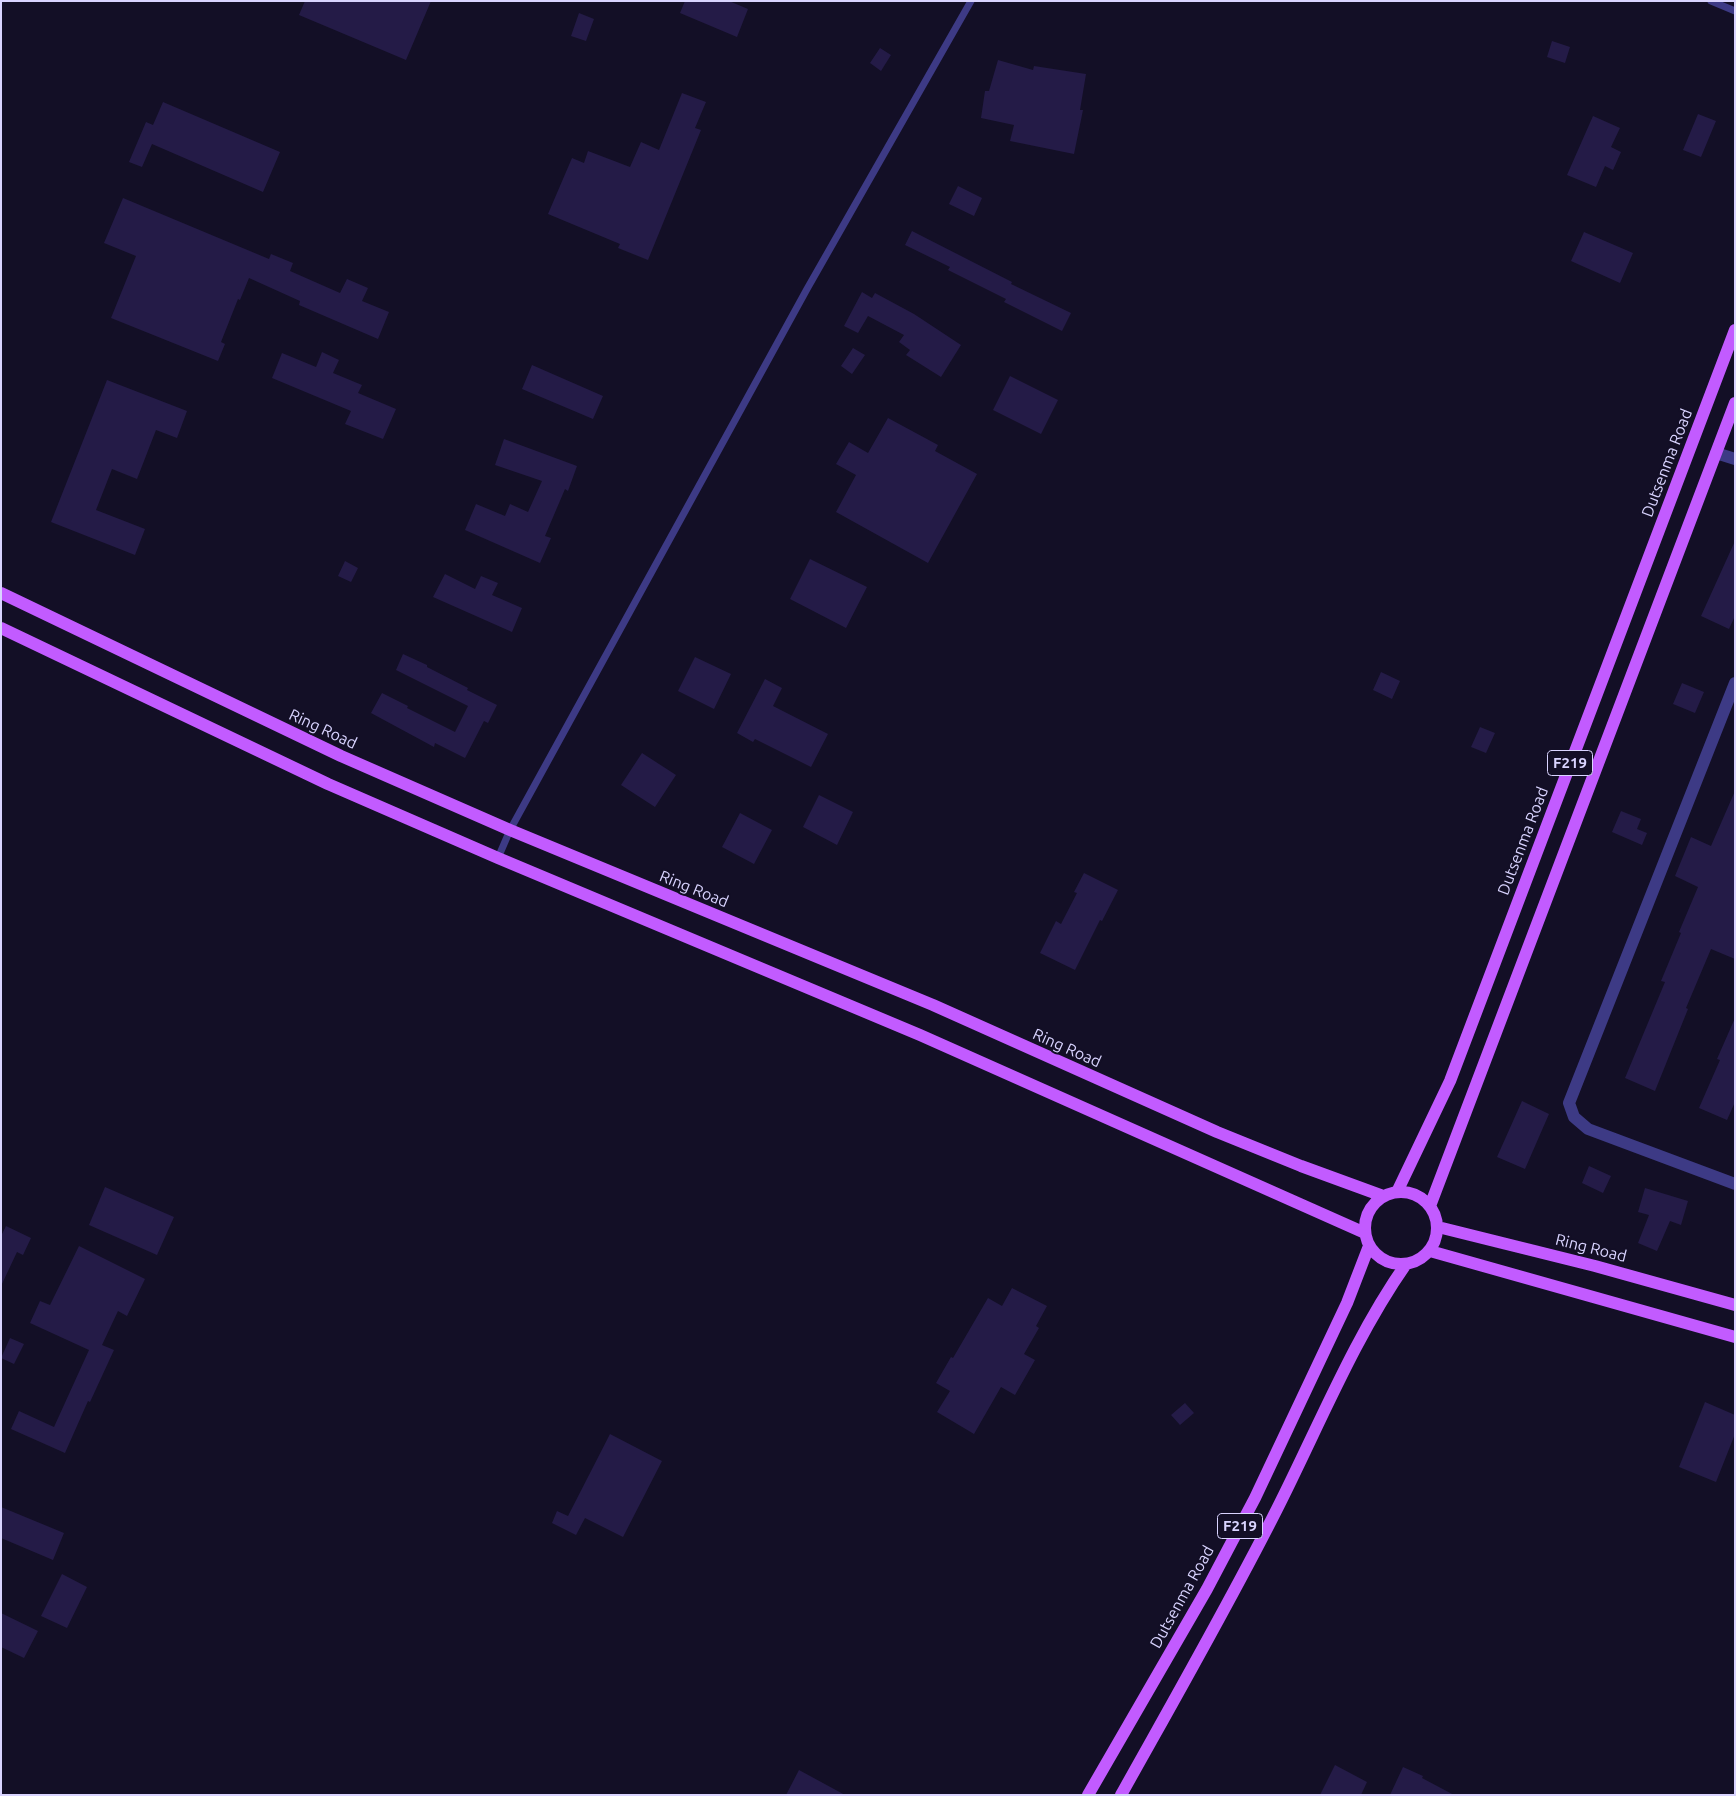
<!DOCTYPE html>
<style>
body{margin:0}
#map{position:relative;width:1736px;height:1796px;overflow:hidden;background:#130f26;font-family:Ubuntu,sans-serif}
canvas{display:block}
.frame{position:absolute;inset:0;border:2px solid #d9d4ff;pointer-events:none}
</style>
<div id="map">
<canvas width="1736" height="1796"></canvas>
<div class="frame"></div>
</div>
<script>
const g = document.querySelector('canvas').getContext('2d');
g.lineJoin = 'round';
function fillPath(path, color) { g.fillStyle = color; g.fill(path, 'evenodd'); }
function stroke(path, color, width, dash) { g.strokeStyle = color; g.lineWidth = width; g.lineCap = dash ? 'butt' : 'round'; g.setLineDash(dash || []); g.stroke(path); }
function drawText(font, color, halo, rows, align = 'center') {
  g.font = font + ' Ubuntu,sans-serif'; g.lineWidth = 4; g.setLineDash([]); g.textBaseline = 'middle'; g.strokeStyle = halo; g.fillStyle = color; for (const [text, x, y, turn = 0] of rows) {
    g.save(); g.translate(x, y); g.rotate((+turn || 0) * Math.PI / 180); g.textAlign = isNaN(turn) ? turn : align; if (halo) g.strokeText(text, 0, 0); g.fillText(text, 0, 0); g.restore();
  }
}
fillPath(new Path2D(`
 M305,1H431L406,60L299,15Z
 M685,1H729L748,9L737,37L680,13Z
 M579,13L594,19L586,41L571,36Z
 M1552,41L1570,47L1565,63L1547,57Z
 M880,48L891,55L881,71L870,63Z
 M998,60L1033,70L1034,66L1086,74L1080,110H1083L1074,154L1010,141L1014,125L981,118L985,91H989Z
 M682,93L706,102L695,128L701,130L648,260L618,248L620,244L548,214L572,158L584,163L588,151L630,167L641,142L659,150Z
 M163,102L280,152L263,192L152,144L142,167L129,162L146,122L153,125Z
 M1698,114L1716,121L1701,157L1683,150Z
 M1593,116L1620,128L1611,147L1621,152L1613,170L1605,166L1596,187L1567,175Z
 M958,186L982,198L974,216L949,204Z
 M123,198L269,259L271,254L293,263L290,271L340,293L347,279L368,288L362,301L389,312L378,339L299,305L300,301L249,278L240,300L238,299L221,342L225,344L218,361L111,318L136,256L104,243Z
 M912,231L1012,282L1011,284L1071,313L1062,331L1004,302L1006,299L948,270L950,267L905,245Z
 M1584,232L1633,253L1620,283L1571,261Z
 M862,292L872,298L875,293L914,314L961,345L941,377L906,355L910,350L899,342L904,335L868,316L858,333L844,326Z
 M853,348L865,355L852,374L841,366Z
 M322,352L339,360L333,373L362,385L358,393L396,409L383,439L345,424L351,411L272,378L282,353L316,367Z
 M532,365L603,396L593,419L522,389Z
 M1010,376L1058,400L1041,434L993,410Z
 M107,380L187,411L177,438L156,430L137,479L112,469L96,510L145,529L135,555L51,522Z
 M888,418L938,445L935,451L977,474L928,563L836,512L856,475L836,464L849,442L868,453Z
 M504,439L577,466L568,491L565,489L545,536L551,538L540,563L465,530L476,504L505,516L510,504L528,512L542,481L495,465Z
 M1735,541V616L1729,629L1701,616Z
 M810,559L867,587L846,628L790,599Z
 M345,561L358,568L351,582L338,576Z
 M445,574L475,589L481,576L498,583L492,595L522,608L512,632L433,597Z
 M403,654L427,665V667L468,688L467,690L497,705L488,723L484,721L465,758L435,743L434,747L371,713L382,693L408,706L407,708L455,732L468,706L396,670Z
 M695,657L731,674L714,709L678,691Z
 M1381,672L1400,681L1392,699L1373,690Z
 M765,679L782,688L773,706L828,734L811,767L755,739L753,742L737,733Z
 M1682,683L1704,692L1695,713L1673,704Z
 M1480,727L1495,733L1486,753L1471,747Z
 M642,753L676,775L655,807L621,785Z
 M1735,791V959L1711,949L1686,1008L1688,1009L1655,1091L1625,1078L1665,982L1661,981L1681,933L1679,932L1698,887L1675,876L1691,837L1711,846Z
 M819,795L853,812L837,845L803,827Z
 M1621,811L1641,819L1637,829L1647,833L1642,845L1612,832Z
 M740,813L772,830L754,864L722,847Z
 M1084,873L1118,890L1102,921L1100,920L1075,970L1040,953L1056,921L1061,924L1077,893L1074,892Z
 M1735,1018V1102L1727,1120L1699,1108L1720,1060L1717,1059Z
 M1522,1101L1549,1114L1525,1169L1497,1157Z
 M1589,1166L1611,1176L1603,1193L1582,1183Z
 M105,1187L174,1217L157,1255L89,1225Z
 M1645,1188L1688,1201L1681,1225L1670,1221L1657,1251L1638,1243L1649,1215L1638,1212Z
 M6,1226L31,1238L23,1255L17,1252L1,1286V1236Z
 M79,1246L145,1279L127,1316L118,1311L102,1345L114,1350L90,1402L88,1401L65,1453L11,1429L19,1411L54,1427L89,1350L30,1323L40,1301L50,1305Z
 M1012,1288L1047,1306L1036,1326L1039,1328L1024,1354L1035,1360L1015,1395L1001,1387L974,1434L937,1412L950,1391L936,1383L951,1357L953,1358L988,1298L1002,1306Z
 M10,1338L24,1344L14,1364L1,1358Z
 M1705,1402L1735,1415V1434L1716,1482L1679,1467Z
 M1185,1403L1194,1413L1180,1425L1171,1415Z
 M610,1434L662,1461L623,1537L585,1518L576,1535L552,1523L557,1511L568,1516Z
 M1,1507L64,1533L53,1560L1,1538Z
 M62,1574L87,1587L67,1628L41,1616Z
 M1,1613L38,1631L24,1658L1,1647Z
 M1335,1765L1367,1782L1361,1795H1320Z
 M1403,1767L1423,1776L1422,1778L1454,1795H1390Z
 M799,1770L845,1795H786Z`), '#241b47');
stroke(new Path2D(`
 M1711,1L1735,11
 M498,858L510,830L807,289L971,1`), '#3d3a85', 7);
stroke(new Path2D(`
 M1716,453L1735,459
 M1735,683L1569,1103L1574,1117L1588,1129L1735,1184`), '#3d3a85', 12);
stroke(new Path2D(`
 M1,593L341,756L510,830L933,1005L1217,1132L1301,1166L1383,1196
 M1,628L328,784L498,858L920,1035L1365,1233
 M1365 1228a36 36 0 1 1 72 0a36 36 0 1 1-72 0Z
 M1397,1192L1450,1081L1735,330
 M1430,1206L1735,403
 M1438,1227L1595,1266L1735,1305
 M1430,1251L1735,1337
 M1088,1795L1207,1589L1255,1498L1347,1303L1369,1246
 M1121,1795C1174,1700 1228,1606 1277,1509C1318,1428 1354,1338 1406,1264`), '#c25bff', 12);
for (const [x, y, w] of [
 [1570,763,45],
 [1240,1526,45]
]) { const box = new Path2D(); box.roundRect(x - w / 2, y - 12.5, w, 25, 4); g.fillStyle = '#130f26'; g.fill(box); stroke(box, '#d9d4ff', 1); }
drawText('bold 15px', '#d9d4ff', null, [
 ["F219",1570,763],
 ["F219",1240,1526]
]);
drawText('16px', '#d9d4ff', '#130f26', [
 ["Dutsenma Road",1667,463,-69],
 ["Ring Road",323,729,25],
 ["Dutsenma Road",1523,841,-69],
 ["Ring Road",694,889,22],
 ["Ring Road",1067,1048,24],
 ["Ring Road",1591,1248,14],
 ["Dutsenma Road",1182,1597,-61]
]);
</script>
